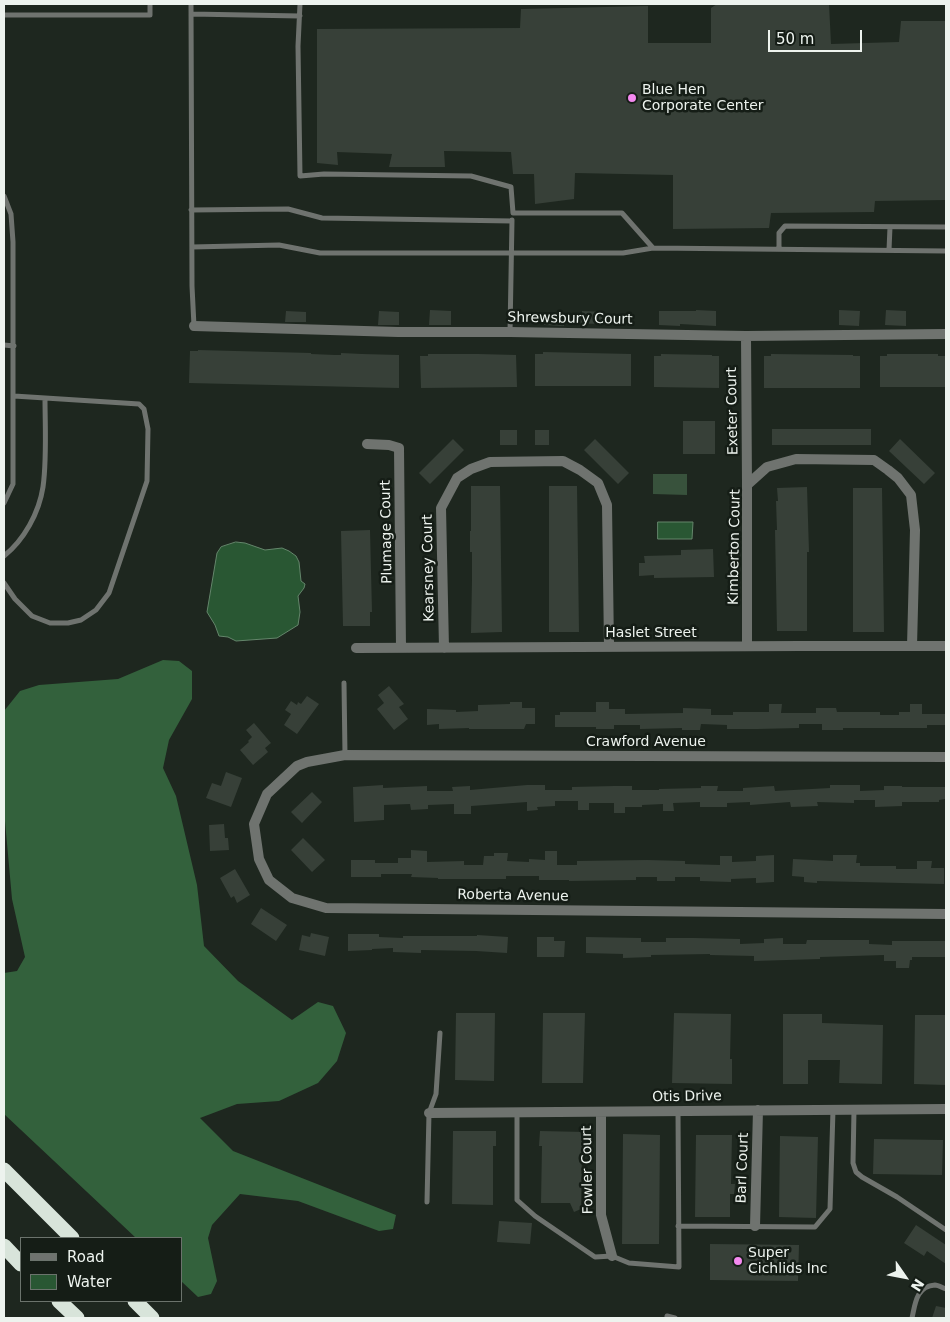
<!DOCTYPE html>
<style>
body{margin:0}
#map{position:relative;width:950px;height:1322px;overflow:hidden;background:#1e271f;font-family:"DejaVu Sans",sans-serif}
canvas{display:block}
.frame{position:absolute;inset:0;border:5px solid #edf3ee;pointer-events:none}
.legend{position:absolute;left:20px;top:1237px;width:162px;height:65px;box-sizing:border-box;background:#151d16;border:1px solid #6b736c;margin:0;padding:6px 9px;list-style:none;font-size:15px;color:#edf3ee}
.legend li{display:flex;align-items:center;gap:10px;height:25px}
.legend b{width:25px;border:1px solid #6b736c}
.north{position:absolute;left:880px;top:1252px;width:50px;height:50px;-webkit-text-stroke:4px #151d16;paint-order:stroke;rotate:123deg;font-size:14px;font-weight:700;line-height:20px;text-align:center;color:#edf3ee}
.north::after{content:'';display:block;margin:auto;width:18px;height:22px;background:#edf3ee;clip-path:polygon(50% 0,100% 100%,50% 72%,0 100%)}
.scale{position:absolute;left:768px;top:30px;width:94px;height:22px;box-sizing:border-box;border:2px solid #edf3ee;border-top:0;padding-left:6px;font-size:15px;line-height:18px;white-space:nowrap;color:#edf3ee;-webkit-text-stroke:4px #151d16;paint-order:stroke}
</style>
<div id="map">
<canvas width="950" height="1322"></canvas>
<div class="frame"></div>
<ul class="legend">
<li><b style="height:6px;background:#6f736f"></b>Road</li>
<li><b style="height:14px;background:#295733"></b>Water</li>
</ul>
<div class="north">N</div>
<div class="scale">50 m</div>
</div>
<script>
const g = document.querySelector('canvas').getContext('2d');
g.lineJoin = 'round';
function fillPath(path, color) { g.fillStyle = color; g.fill(path, 'evenodd'); }
function stroke(path, color, width, dash) { g.strokeStyle = color; g.lineWidth = width; g.lineCap = dash ? 'butt' : 'round'; g.setLineDash(dash || []); g.stroke(path); }
function drawText(font, color, halo, rows, align = 'center') {
  g.font = font + ' "DejaVu Sans",sans-serif'; g.lineWidth = 5; g.setLineDash([]); g.textBaseline = 'middle'; g.strokeStyle = halo; g.fillStyle = color; for (const [text, x, y, turn = 0] of rows) {
    g.save(); g.translate(x, y); g.rotate((+turn || 0) * Math.PI / 180); g.textAlign = isNaN(turn) ? turn : align; if (halo) g.strokeText(text, 0, 0); g.fillText(text, 0, 0); g.restore();
  }
}
fillPath(new Path2D(`
 M653,474H687V495L653,494Z`), '#38523c');
fillPath(new Path2D(`
 M163,660L179,661L192,671V699L169,740L163,768L176,796L197,885L204,946L238,981L292,1020L318,1002L333,1006L346,1033L337,1061L318,1083L279,1101L237,1104L200,1118L233,1151L396,1215L393,1229L379,1231L298,1201L240,1194L212,1225L208,1238L217,1281L211,1294L198,1297L181,1281V1238H136L4,1114V973L17,971L25,957L12,899L4,810V711L20,691L39,685L118,679Z`), '#33613c');
const water = new Path2D(`
 M658,522H693L692,539H658Z
 M236,542L245,543L265,550L282,548L289,551L296,556L299,562L301,581L305,584L304,588L298,596L300,612L298,625L277,638L236,641L228,637L219,636L215,625L207,612L217,553L221,547Z`);
fillPath(water, '#295733');
stroke(water, '#64866b', 1);
fillPath(new Path2D(`
 M717,4H829L831,44L899,42L901,21H946V200L875,201L874,212L771,213L769,228L673,229V175L575,173L574,199L535,204L534,174H513L511,152L444,151L445,167H389L392,154L337,152L338,165L317,163V29L520,28L521,9L648,6V43H711V8Z
 M430,310L451,311V325H429Z
 M696,310L716,311V326L680,324V326L659,325V311H696Z
 M839,310L860,311L859,326L839,325Z
 M886,310L906,311V326L885,325Z
 M286,311L306,312V322H285Z
 M379,311L399,312V325H378Z
 M582,311L603,312L602,324L564,323V326L544,325V313L582,314Z
 M198,350L311,353V354L335,355H341V353L362,354L399,355V388L189,383L190,351H198Z
 M543,352L631,354V386H535V354H543Z
 M428,354H478L516,355L517,387L421,388L420,356H428Z
 M661,354L712,355V356H719V388L654,387V356H661Z
 M771,354L853,355V356H860V388H764V356H771Z
 M887,354H938V356H946V387H880V356H887Z
 M683,421H715V454H683Z
 M772,429H871V445H772Z
 M500,430H517V445H500Z
 M535,430H549V445H535Z
 M453,439L464,450L430,484L419,473Z
 M595,439L629,473L618,484L584,450Z
 M900,439L935,473L924,484L889,451Z
 M471,486H500L502,632L471,633L472,580V552H470V531H471Z
 M549,486H577L579,632H549Z
 M807,487L809,552H807V631H777L775,530H777L776,501H778L777,488Z
 M853,488H882L884,632H853Z
 M370,530L372,612H370V626H343L341,531Z
 M713,549L714,577L654,578V575L639,576V563H645L644,556L681,555V550Z
 M389,686L404,704L399,707L408,719L394,730L377,709L384,703L378,695Z
 M307,696L319,704L297,734L284,725L291,714L285,710L291,701L297,705L298,702L301,704Z
 M510,702H522V708H535V724H526L524,729H469V728L439,729V724L427,725V709L456,710V712L478,711V705L510,704Z
 M596,702H609V709H625V714L683,713V708L711,709V715H733V712H769V704H782L781,713H816V708H836L837,712H880V715H899V712H910V704H922V714H946V725H927V728H843V730H822V724H799V728L757,729H727V725L701,724L700,730H682V728L640,729V725H614V729H596V727H555V715H560V712H596Z
 M254,723L271,743L265,748L268,752L253,765L240,750L249,742L248,741L252,737L246,730Z
 M226,772L242,778L231,807L206,798L212,783L221,786Z
 M383,785V788L427,786V791H453L452,787L470,786V790L527,785H545V790H572V787L615,786H632V790H659V789L701,788V786H718L717,791H743V788L774,786L775,791L830,788V785H860V791L884,790V786H902V787H945V799L939,800V802H902V806L875,807V800H854V803L817,802L818,806L791,807L790,802L750,805V802L727,803V807H700V802L673,803L674,811H663V804L642,805V807H625V813H614V803H589V810H578V801H555V806L537,807L538,810L527,811V802L471,806V814H454V804L428,805V809L411,810L410,804L384,805V820L354,822L353,787Z
 M312,792L322,802L302,823L291,812Z
 M224,824L225,838H228L229,850L210,851L209,825Z
 M303,838L325,860L312,872L291,850Z
 M411,850L427,851V862L464,861V865H483L484,856H494V853H508L507,861L529,862V859L545,860V851H557V865H577V861L647,860L685,861V864L720,865V856H732V862L756,861V856L774,855V882L756,883V878L731,879V882L700,881V877H675V881H657V877H636V880L569,881V880H539V876H506V879H438V878L411,877L412,874H381V877H351V860H375V863H398V858H411Z
 M833,855H857L856,863H860V866H896V869H917V861H932L931,868H944V884L817,881V883L804,882V877L792,876L793,859L833,861Z
 M235,869L250,895L237,903L234,896L231,898L220,878Z
 M261,908L287,925L276,941L251,924Z
 M311,933L329,937L325,956L299,950L302,935L310,937Z
 M348,934H379V937L403,938V936H477V935L508,937L507,953L476,951L421,950V953L393,952V948L372,949V950L348,951Z
 M537,937H554V941H565L564,957H537Z
 M586,937L641,938V942H666V938H694L740,939V944L764,943V939L783,938V944H806L807,940H869V944L892,945V941H946V957H912V960H910L909,968H896V961H884V955L820,957V959L754,961V956L710,955V954L651,955V957L623,958V954L586,953Z
 M456,1013H495L494,1081L455,1080Z
 M543,1013H585L583,1083H542Z
 M674,1013L731,1014L730,1059H732V1084L672,1083Z
 M783,1014H822V1023L883,1025L882,1084L839,1083L840,1060H808V1084H783Z
 M915,1015H946V1085L914,1084Z
 M453,1131H496V1146H493V1205L452,1204Z
 M540,1131L585,1132L584,1146H582L581,1209L574,1212L570,1203H541L542,1146H539Z
 M623,1134L660,1135L659,1244H622Z
 M696,1135H732L731,1184H735L734,1194H730V1217H695Z
 M780,1136L818,1137L816,1218L779,1217Z
 M874,1139L943,1140L942,1175L873,1174Z
 M499,1221L532,1223L530,1244L497,1242Z
 M916,1225L946,1245V1264L927,1251L924,1256L904,1243Z
 M710,1244L799,1245L798,1281L710,1280Z
 M936,1306L946,1308V1318H932Z`), '#374038');
stroke(new Path2D(`
 M191,4L192,286L194,326
 M300,4L298,46L300,176L324,174L471,176L511,187L513,213H622L653,248L946,251
 M191,14L300,16
 M4,15H150V4
 M4,196L11,214L13,242V484L4,503
 M191,210L288,209L322,218L512,221
 M192,247L279,245L320,253H623L653,248
 M779,249V233L785,226L946,227
 M889,250L890,227
 M510,332L512,220
 M4,345L14,346
 M4,556C24,540 39,513 43,487C47,459 45,426 45,398
 M4,583L15,599L32,616L50,623H68L81,620L96,610L109,593L147,481L148,429L144,409L139,404L14,396
 M344,683L345,755
 M854,1110L853,1163L856,1172L862,1177L897,1197L946,1230
 M517,1112V1200L535,1216L595,1257L612,1256L629,1263L679,1267L678,1111
 M427,1202L429,1113L436,1094L440,1033
 M678,1226L815,1227L830,1209L833,1110
 M667,1316L675,1318
 M912,1318C915,1305 916,1286 935,1285C938,1285 943,1288 946,1289`), '#6f736f', 5);
stroke(new Path2D(`
 M194,326L398,332H510L746,336L946,334
 M746,336L747,485V646
 M367,444L389,445L399,448L401,648
 M747,485L767,467L796,459L874,460L888,470L898,478L911,495L915,530L912,646
 M356,648L801,646H946
 M444,648L441,508L457,478L471,469L490,462L563,461L580,470L598,483L607,505L609,647
 M946,757L345,755L307,762L297,766L267,794L254,824L259,859L269,880L292,898L326,908L946,914
 M601,1112V1215L612,1256
 M429,1113L946,1109
 M755,1226L758,1110`), '#6f736f', 10);
stroke(new Path2D(`
 M4,1170L72,1238
 M4,1246L21,1264
 M59,1301L77,1318
 M135,1301L152,1318`), '#d8e4da', 15);
for (const [x, y, r, color] of [
 [632,98,5,"#f489ef"],
 [738,1261,5,"#f489ef"]
]) { const dot = new Path2D(); dot.arc(x, y, r, 0, 2 * Math.PI); g.fillStyle = color; g.fill(dot); stroke(dot, '#151d16', 2); }
drawText('14px', '#edf3ee', '#151d16', [
 ["Blue Hen",642,90],
 ["Corporate Center",642,106],
 ["Super",748,1253],
 ["Cichlids Inc",748,1269]
], 'left');
drawText('14px', '#edf3ee', '#151d16', [
 ["Shrewsbury Court",570,319,1],
 ["Exeter Court",733,411,-91],
 ["Plumage Court",387,532,-91],
 ["Kimberton Court",735,547,-89],
 ["Kearsney Court",429,568,-91],
 ["Haslet Street",651,633],
 ["Crawford Avenue",646,742],
 ["Roberta Avenue",513,896,1],
 ["Otis Drive",687,1097,-1],
 ["Barl Court",743,1168,-88],
 ["Fowler Court",588,1170,-91]
]);
</script>
